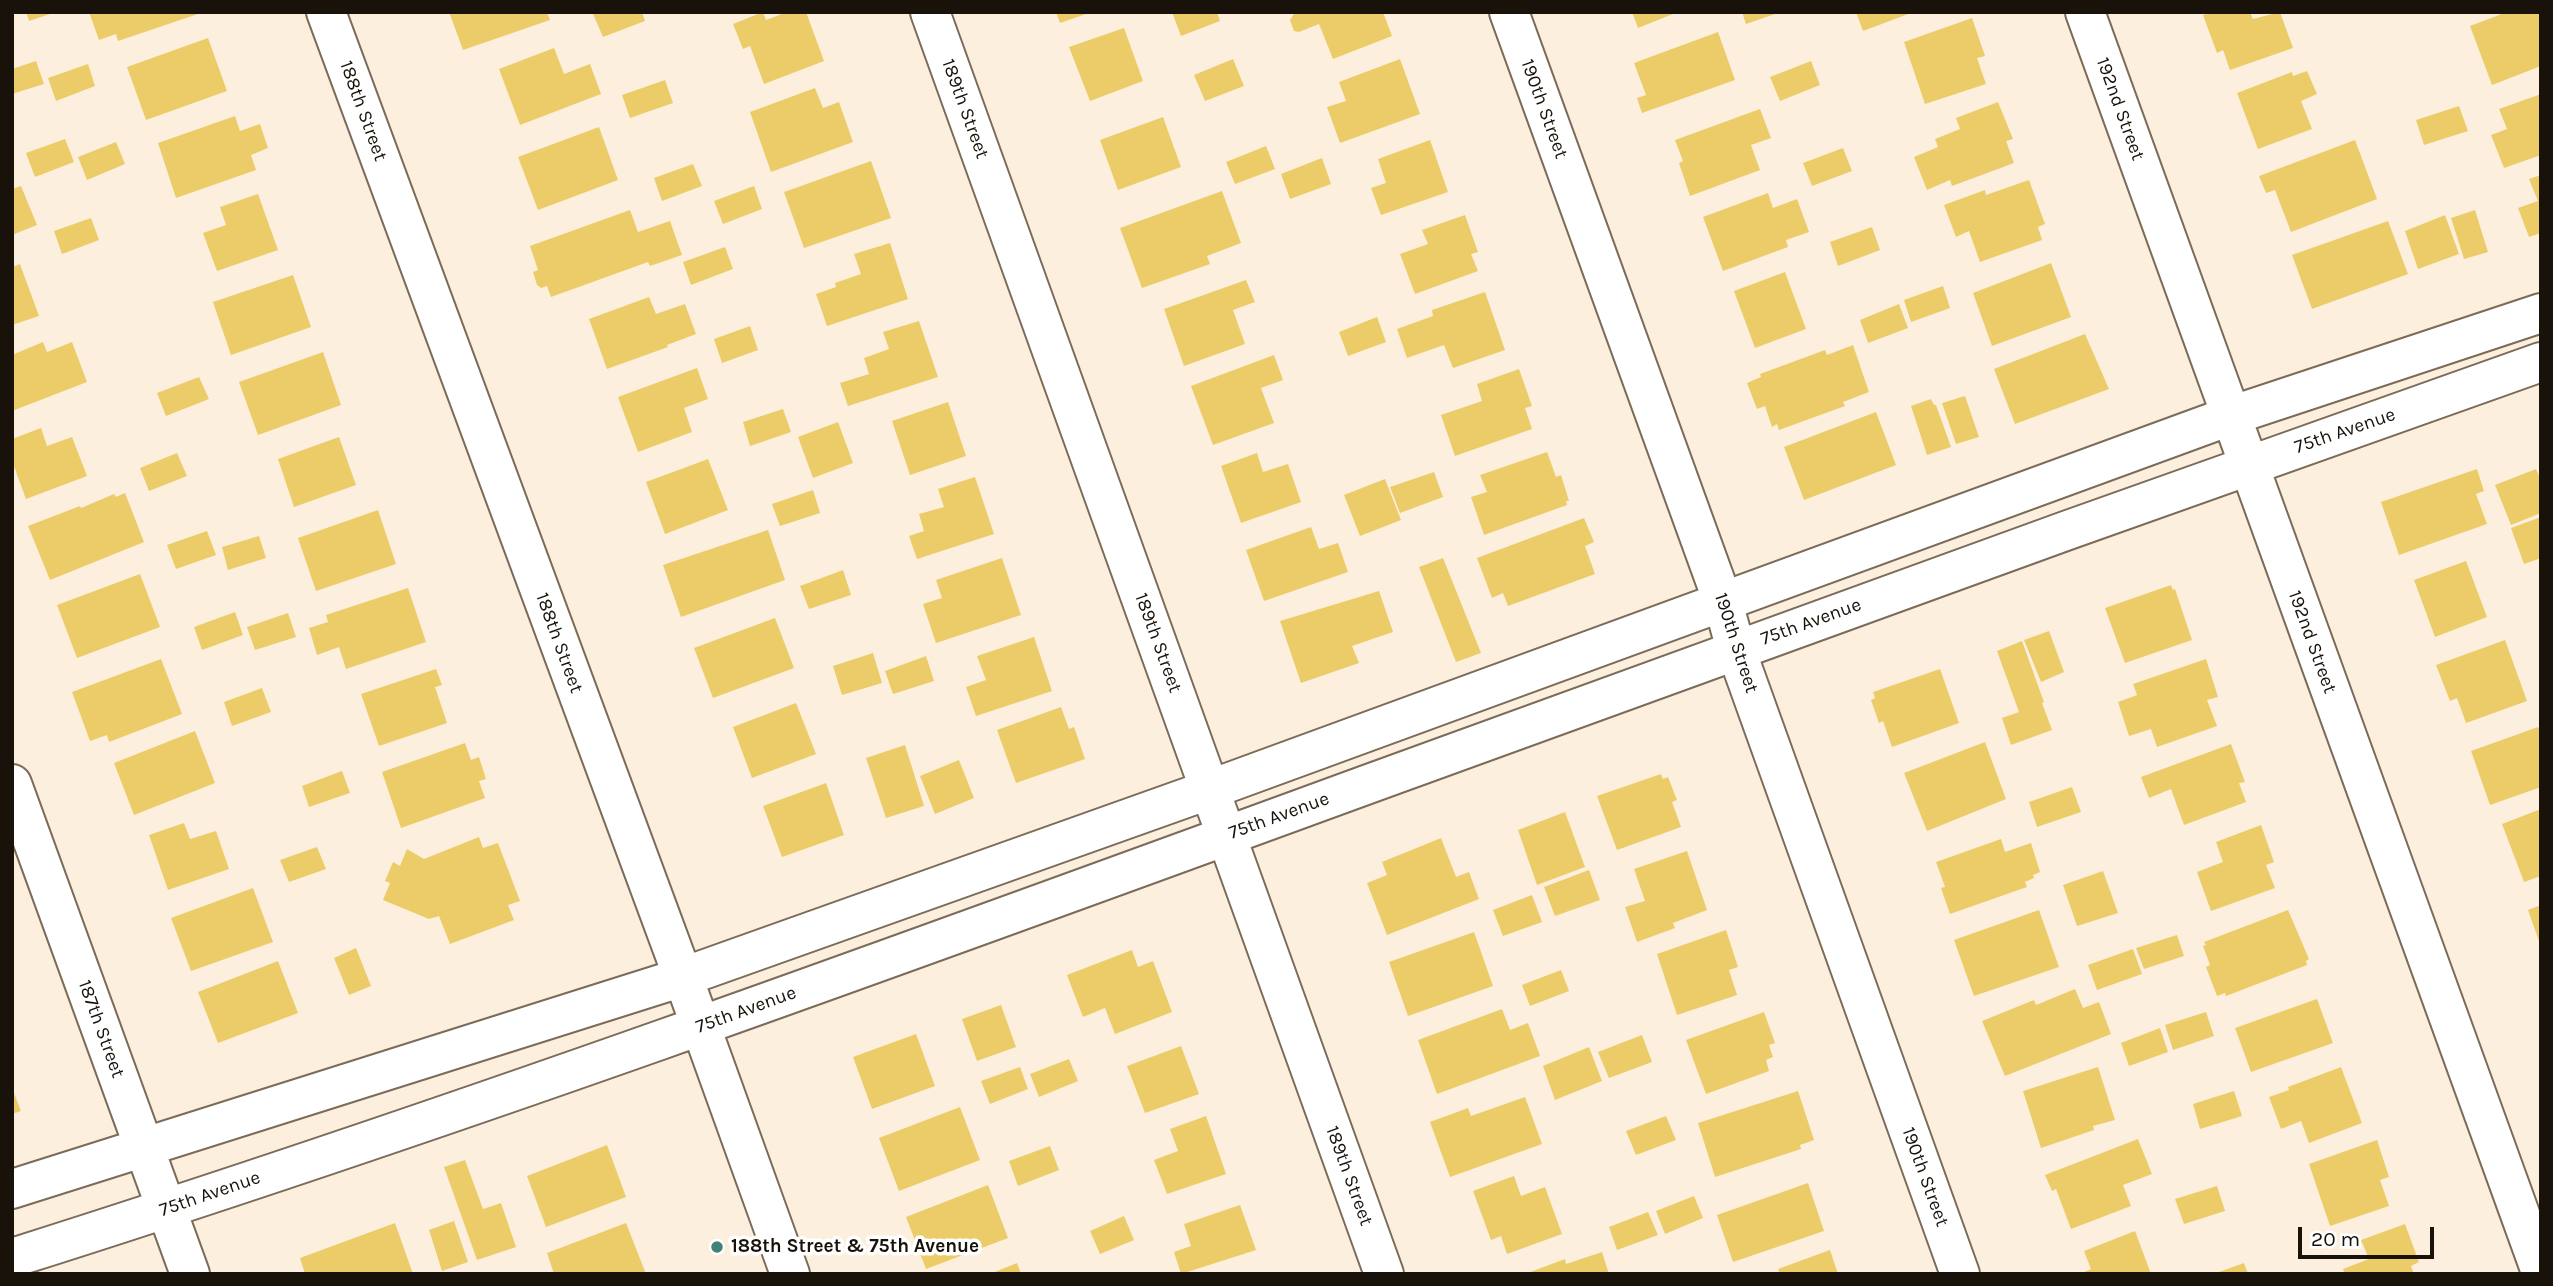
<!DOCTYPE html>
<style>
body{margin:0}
#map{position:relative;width:2553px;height:1286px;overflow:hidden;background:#fdefde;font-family:Karla,sans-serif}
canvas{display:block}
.frame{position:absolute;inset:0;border:14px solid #18120b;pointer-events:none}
.scale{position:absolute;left:2298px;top:1227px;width:136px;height:32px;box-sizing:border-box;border:4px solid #18120b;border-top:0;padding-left:9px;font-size:21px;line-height:24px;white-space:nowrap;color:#18120b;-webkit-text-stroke:5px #fff;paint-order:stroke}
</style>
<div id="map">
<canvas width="2553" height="1286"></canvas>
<div class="frame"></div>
<div class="scale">20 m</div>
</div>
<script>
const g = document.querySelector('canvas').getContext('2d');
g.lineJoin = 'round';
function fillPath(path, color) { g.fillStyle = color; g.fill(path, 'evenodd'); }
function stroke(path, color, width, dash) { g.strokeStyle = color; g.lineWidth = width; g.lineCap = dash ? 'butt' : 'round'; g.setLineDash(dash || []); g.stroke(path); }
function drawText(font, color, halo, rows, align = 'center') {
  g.font = font + ' Karla,sans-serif'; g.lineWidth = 7; g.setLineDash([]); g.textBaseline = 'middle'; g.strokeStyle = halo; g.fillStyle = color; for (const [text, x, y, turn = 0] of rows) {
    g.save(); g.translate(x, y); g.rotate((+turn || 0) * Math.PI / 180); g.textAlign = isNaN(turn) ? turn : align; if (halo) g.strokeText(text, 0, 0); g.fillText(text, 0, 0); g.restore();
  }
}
fillPath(new Path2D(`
 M26,12H53V13L29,21Z
 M89,12H201V13L118,41L116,34L99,40Z
 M449,12H547L550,20L463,50Z
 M597,12H642L645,21L603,37L593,14Z
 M763,12L766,20L787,12H806L824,61L764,84L750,46L743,49L733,24Z
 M1056,12H1088L1089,13L1060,23Z
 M1172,12H1217L1220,21L1181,36Z
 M1295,12H1383L1392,36L1333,59L1319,24L1299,32L1294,31L1290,20Z
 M1632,12H1678L1638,28Z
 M1742,12H1778V13L1746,24Z
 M1856,12H1911V13L1863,31Z
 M2212,12H2250L2253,19L2280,12L2293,48L2230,70L2223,50L2217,53L2203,15Z
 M2507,12H2541V66L2492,85L2470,26Z
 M1972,18L1985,56L1977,58L1986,84L1925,104L1904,42Z
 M1124,28L1143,81L1090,101L1069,47Z
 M1718,32L1735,80L1642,113L1637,98L1646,95L1634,63Z
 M208,38L227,91L146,120L127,67Z
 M554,48L564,74L590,64L601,94L520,125L499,69Z
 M1233,59L1244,86L1205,101L1194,75Z
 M1400,59L1420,114L1340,143L1327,107L1346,101L1339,82Z
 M36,61L44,84L12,94V69Z
 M1811,61L1820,85L1780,101L1770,77Z
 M88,64L95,86L56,101L48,78Z
 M2307,71L2317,94L2301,101L2312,129L2258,149L2237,93L2292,72L2293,76Z
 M665,80L673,103L630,118L622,95Z
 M815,88L823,108L839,102L853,142L771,172L750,112Z
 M2541,94V155L2504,168L2491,135L2507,129L2499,109Z
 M1998,102L2013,139L2006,141L2014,163L1952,186L1950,180L1927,190L1914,157L1938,147L1935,139L1960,129L1956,118Z
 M2459,106L2468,131L2424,145L2416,120Z
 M1760,109L1771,138L1751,145L1760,170L1690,196L1679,163L1683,161L1675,140Z
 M235,116L240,131L260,124L268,148L251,155L256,170L176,198L158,143Z
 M1163,117L1181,167L1118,190L1100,140Z
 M599,127L618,180L538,210L518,157Z
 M65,139L74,162L35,177L26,153Z
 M1430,140L1448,192L1381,215L1371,188L1386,183L1378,159Z
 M2355,140L2377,199L2291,232L2275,190L2266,193L2259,176Z
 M116,142L125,164L87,180L78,157Z
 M1266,146L1275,169L1235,184L1226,162Z
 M1843,148L1852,171L1812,186L1803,163Z
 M1322,158L1331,184L1290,199L1281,174Z
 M871,161L891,218L804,248L784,192Z
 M693,164L702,186L662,201L654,178Z
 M2541,175V233L2529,237L2518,208L2538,201L2529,179Z
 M2029,180L2045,224L2038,227L2042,240L1980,262L1969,231L1956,237L1944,205L1985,190L1986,195Z
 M21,186L37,225L12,235V189Z
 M754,186L762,209L723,224L714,201Z
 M1222,191L1241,243L1207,256L1210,264L1142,288L1120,228Z
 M1768,193L1773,208L1797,199L1809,232L1786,240L1788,247L1723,271L1703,217Z
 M258,194L278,250L217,271L203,233L226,225L220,207Z
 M630,210L638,232L670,221L682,255L650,266L648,262L551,297L547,286L541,288L537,285L533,272L538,270L530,246Z
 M2475,210L2488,252L2464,259L2451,218Z
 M1465,215L1478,252L1471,254L1478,271L1415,294L1400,254L1428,244L1422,230Z
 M2445,215L2459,254L2418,269L2405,231Z
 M91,218L99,240L62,254L54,231Z
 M2388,221L2408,274L2312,309L2292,255Z
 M1872,227L1880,250L1838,266L1830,242Z
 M890,243L908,299L827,326L816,294L836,287L835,283L861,274L854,254Z
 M725,247L733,269L691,285L683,262Z
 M2051,263L2071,317L1992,346L1973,293Z
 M20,264L39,316L12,325V267Z
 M1785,272L1806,329L1755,348L1734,291Z
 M293,275L311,327L231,355L213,302Z
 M1246,280L1255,302L1233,310L1245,344L1184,366L1164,309Z
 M1943,286L1950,308L1911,322L1904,300Z
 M1485,292L1505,350L1453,368L1444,345L1407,358L1397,329L1433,316L1432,310Z
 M649,297L656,314L685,304L696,334L667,345L668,347L607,369L589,319Z
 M1899,304L1908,328L1868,343L1860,320Z
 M1377,317L1386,342L1348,356L1339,332Z
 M919,321L938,377L848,406L840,383L869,374L864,358L889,349L883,332Z
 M750,326L758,350L722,363L714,339Z
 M2085,334L2109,389L2015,424L1994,369Z
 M43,342L47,352L72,342L87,382L12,411V355Z
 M1853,345L1869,392L1843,402L1845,406L1779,430L1777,424L1772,427L1765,406L1757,409L1747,383L1761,377L1760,374L1825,350L1827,355Z
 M323,352L341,405L258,435L239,382Z
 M1274,355L1283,380L1261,388L1274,423L1213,445L1191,386Z
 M697,368L708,399L684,408L692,432L638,452L618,397Z
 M1519,369L1532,406L1525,408L1532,429L1455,456L1441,415L1482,401L1477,384Z
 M199,377L209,399L166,416L157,393Z
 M1965,396L1979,437L1956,444L1942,403Z
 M1931,399L1934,405H1936L1951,447L1927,455L1911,406Z
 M948,402L966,456L910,475L892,421Z
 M783,409L791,432L750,446L743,422Z
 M1876,412L1896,465L1804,500L1784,447Z
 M838,422L853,463L813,478L798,437Z
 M41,428L47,446L72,437L87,476L26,499L12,461V439Z
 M339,437L356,485L294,507L278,459Z
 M1547,452L1556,477L1561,475L1569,501H1566L1567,505L1484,535L1471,497L1487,492L1480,475Z
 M177,453L187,476L149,491L140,468Z
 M1257,453L1263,472L1288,464L1301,502L1241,523L1221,466Z
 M708,459L728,510L665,534L646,482Z
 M2477,469L2484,491L2476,494L2487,524L2399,555L2381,502Z
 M2536,469L2541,480V513L2511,525L2495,485Z
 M1434,472L1443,497L1400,513L1390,487Z
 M975,477L994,534L917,559L909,536L924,531L919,514L944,507L938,489Z
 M1385,479L1401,520L1360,536L1344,495Z
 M813,490L820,513L780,526L772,504Z
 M125,493L144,542L50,580L28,526L80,506L81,508L114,494L116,497Z
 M378,510L396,564L316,591L298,538Z
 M2541,517V558L2524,564L2511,528Z
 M1584,518L1594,542L1585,546L1595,574L1508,606L1503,593L1492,598L1477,558Z
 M1311,527L1319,549L1338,543L1348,572L1264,601L1246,550Z
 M768,530L785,580L681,617L663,565Z
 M207,531L216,555L176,569L167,545Z
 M259,536L266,558L228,570L222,547Z
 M1002,558L1021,615L936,643L923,604L942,598L936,580Z
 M1443,558L1481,653L1456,662L1419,567Z
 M2466,561L2487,617L2435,637L2414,580Z
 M843,570L851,595L809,609L800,586Z
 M140,574L160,627L77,658L57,605Z
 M2171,585L2173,590L2175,589L2192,640L2125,663L2105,608Z
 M408,588L426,642L346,669L339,647L317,655L309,628L328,622L326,615Z
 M1379,591L1393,632L1352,646L1359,663L1301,683L1280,621Z
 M235,612L243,635L202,650L194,627Z
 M288,613L296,637L255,650L247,627Z
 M775,618L794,668L713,698L694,648Z
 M2049,631L2064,672L2041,682L2024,640Z
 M1034,637L1052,691L976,716L966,687L986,680L977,656Z
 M2505,640L2527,701L2466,723L2457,698L2450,701L2436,665Z
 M2022,641L2044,702L2042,703L2052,730L2011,745L2002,718L2019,712L1997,651Z
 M873,653L882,683L842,695L833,666Z
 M926,656L934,681L893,694L885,671Z
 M161,659L182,714L109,742L107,735L90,741L72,692Z
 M2206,659L2218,697L2207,700L2217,726L2157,747L2151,729L2129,736L2118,702L2137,695L2133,684Z
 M436,669L442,685L435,687L447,723L379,746L361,694Z
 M1940,669L1959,723L1892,747L1883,721L1879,723L1871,700L1875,698L1873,692Z
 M262,688L271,712L232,726L224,702Z
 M796,703L816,754L752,778L733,727Z
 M1061,707L1069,729L1074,727L1085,759L1016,783L997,730Z
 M2538,727L2541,734V787L2490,805L2471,751Z
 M195,731L215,783L134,815L114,763Z
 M1985,742L2006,799L1927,831L1904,773Z
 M465,743L471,760L479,757L486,779L479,781L485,798L401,828L382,772Z
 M2231,744L2245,782L2239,783L2246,802L2184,825L2171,789L2149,798L2141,777Z
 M905,745L924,806L886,818L866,758Z
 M959,760L974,798L935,814L920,776Z
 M342,771L350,793L309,807L302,786Z
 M1661,774L1663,779L1668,777L1677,800L1672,802L1681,827L1617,850L1597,796Z
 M826,783L844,835L782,857L763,806Z
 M2072,787L2081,812L2037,827L2029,802Z
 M2541,809V876L2524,882L2502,824Z
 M1565,812L1585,867L1537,885L1518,830Z
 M184,823L190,839L216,831L229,869L168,890L149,835Z
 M2261,825L2274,862L2266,865L2275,888L2211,911L2197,872L2223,862L2216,842Z
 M479,837L483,848L498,843L520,901L508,905L514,920L450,944L439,916L429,919L383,900L390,883L385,881L393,862L400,866L407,849L424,859Z
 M1441,838L1456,877L1469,872L1479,899L1387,935L1367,883L1387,875L1382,862Z
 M2001,839L2005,852L2031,843L2040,872L2033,875L2034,878L2025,882L2027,887L1950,914L1941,888L1945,887L1936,862Z
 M317,847L326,869L289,882L280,860Z
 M1687,851L1707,910L1673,923L1675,928L1637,942L1625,907L1645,901L1634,869Z
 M1589,870L1600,900L1555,916L1544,887Z
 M2103,871L2118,913L2077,926L2063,885Z
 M253,888L273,942L191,971L171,918Z
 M1532,895L1542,922L1503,936L1493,910Z
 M2541,905V944H2540L2528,910Z
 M2039,910L2059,967L1974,996L1954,940Z
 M2288,910L2309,959L2306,961L2307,965L2226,996L2225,993L2217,996L2206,967L2210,965L2203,946L2206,945L2204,942Z
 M1726,930L1738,967L1729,970L1737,995L1677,1015L1657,954Z
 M1474,932L1493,986L1408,1016L1389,962Z
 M2177,935L2184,956L2144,969L2136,948Z
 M356,948L371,986L349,995L334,958Z
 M2133,949L2142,974L2097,990L2088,965Z
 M1132,950L1138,967L1153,961L1172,1012L1115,1034L1105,1008L1083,1017L1067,975Z
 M278,961L298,1013L218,1043L198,992Z
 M1561,970L1569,991L1530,1006L1522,985Z
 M2075,989L2083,1008L2099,1002L2111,1034L2005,1076L1982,1021L2034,1000L2036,1005Z
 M2317,999L2333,1043L2251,1072L2235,1028Z
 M1001,1005L1016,1047L977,1061L962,1019Z
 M1502,1009L1510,1030L1528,1023L1540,1056L1437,1094L1418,1040Z
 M1764,1012L1775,1043L1769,1045L1773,1057L1766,1060L1769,1071L1706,1094L1686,1040Z
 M2206,1012L2214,1036L2173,1050L2165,1025Z
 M2160,1028L2168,1052L2129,1066L2121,1043Z
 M916,1034L935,1086L872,1109L853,1057Z
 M1642,1035L1652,1062L1609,1078L1598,1052Z
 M1181,1046L1199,1094L1145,1113L1127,1066Z
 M1589,1047L1602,1081L1555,1100L1543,1066Z
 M1069,1059L1078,1081L1039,1097L1030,1074Z
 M1020,1067L1028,1089L990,1104L981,1081Z
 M2098,1067L2115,1120L2093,1126L2094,1130L2041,1148L2023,1091Z
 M2341,1067L2362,1123L2309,1143L2301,1121L2281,1129L2269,1097L2289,1090L2288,1087Z
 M12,1088L21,1111L12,1114Z
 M1798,1091L1814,1140L1800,1145L1801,1149L1715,1177L1698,1123Z
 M2234,1091L2242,1116L2200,1129L2193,1104Z
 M1525,1097L1542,1144L1450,1177L1430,1122L1468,1108L1471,1116Z
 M960,1107L980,1160L899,1191L879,1138Z
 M1206,1116L1226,1174L1167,1194L1154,1160L1178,1151L1170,1129Z
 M1666,1116L1676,1140L1636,1155L1626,1131Z
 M2138,1139L2152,1174L2123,1185L2131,1206L2071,1229L2056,1189L2052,1191L2045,1175Z
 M2377,1140L2389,1177L2380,1180L2389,1206L2330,1226L2309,1164Z
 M607,1145L626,1197L546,1227L527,1176Z
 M1050,1146L1059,1170L1018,1186L1009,1161Z
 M465,1160L483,1209L501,1203L516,1247L477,1260L444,1167Z
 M1514,1176L1521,1196L1545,1187L1562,1234L1507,1254L1501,1236L1491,1240L1473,1191Z
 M1808,1183L1824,1231L1733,1262L1717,1215Z
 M988,1185L1008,1238L926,1269L906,1217Z
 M2217,1186L2225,1211L2184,1224L2175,1199Z
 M1694,1196L1703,1218L1665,1234L1656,1211Z
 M1240,1205L1256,1250L1181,1274L1174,1252L1191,1246L1184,1224Z
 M1648,1212L1658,1235L1617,1250L1609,1227Z
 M1124,1216L1134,1240L1100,1254L1090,1231Z
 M454,1221L468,1262L442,1271L429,1230Z
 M395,1223L413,1274H305L300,1258Z
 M626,1223L646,1274H554L547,1253Z
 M2405,1224L2419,1262L2411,1266L2414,1274H2345L2343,1269L2369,1259L2361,1240Z
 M2135,1231L2151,1274H2080L2091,1269L2084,1251Z
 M1830,1250L1838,1274H1780L1778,1269Z
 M1602,1252L1609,1274H1525L1565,1259L1566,1264Z
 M1017,1263L1021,1274H990Z
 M2244,1263L2248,1274H2216V1273Z`), '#ebcc68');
const minor = new Path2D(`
 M326,12L683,977L790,1274
 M930,12L1384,1274
 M1509,12L1723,602L1736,650L1960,1274
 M2085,12L2541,1272
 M12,784L190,1274
 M12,1189L683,977L1211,789L2230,416L2541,313
 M12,1258C471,1113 922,947 1374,782C1762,640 2151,499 2541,362`);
stroke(minor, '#7b6b59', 42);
stroke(minor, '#fff', 38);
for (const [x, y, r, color] of [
 [717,1247,7,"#408375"]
]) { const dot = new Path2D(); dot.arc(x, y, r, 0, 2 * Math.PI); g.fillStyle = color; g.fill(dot); stroke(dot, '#fff', 2.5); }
drawText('19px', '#18120b', '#fff', [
 ["189th Street",965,109,70],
 ["190th Street",1544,109,70],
 ["192nd Street",2120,109,70],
 ["188th Street",363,111,70],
 ["75th Avenue",2345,431,-19],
 ["75th Avenue",1811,622,-20],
 ["192nd Street",2312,642,70],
 ["188th Street",559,643,70],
 ["189th Street",1158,643,70],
 ["190th Street",1736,643,72],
 ["75th Avenue",1279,816,-20],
 ["75th Avenue",746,1010,-20],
 ["187th Street",101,1029,70],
 ["189th Street",1349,1176,70],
 ["190th Street",1925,1177,70],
 ["75th Avenue",210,1194,-19]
]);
drawText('bold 19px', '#18120b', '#fff', [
 ["188th Street & 75th Avenue",731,1247]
], 'left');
</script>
